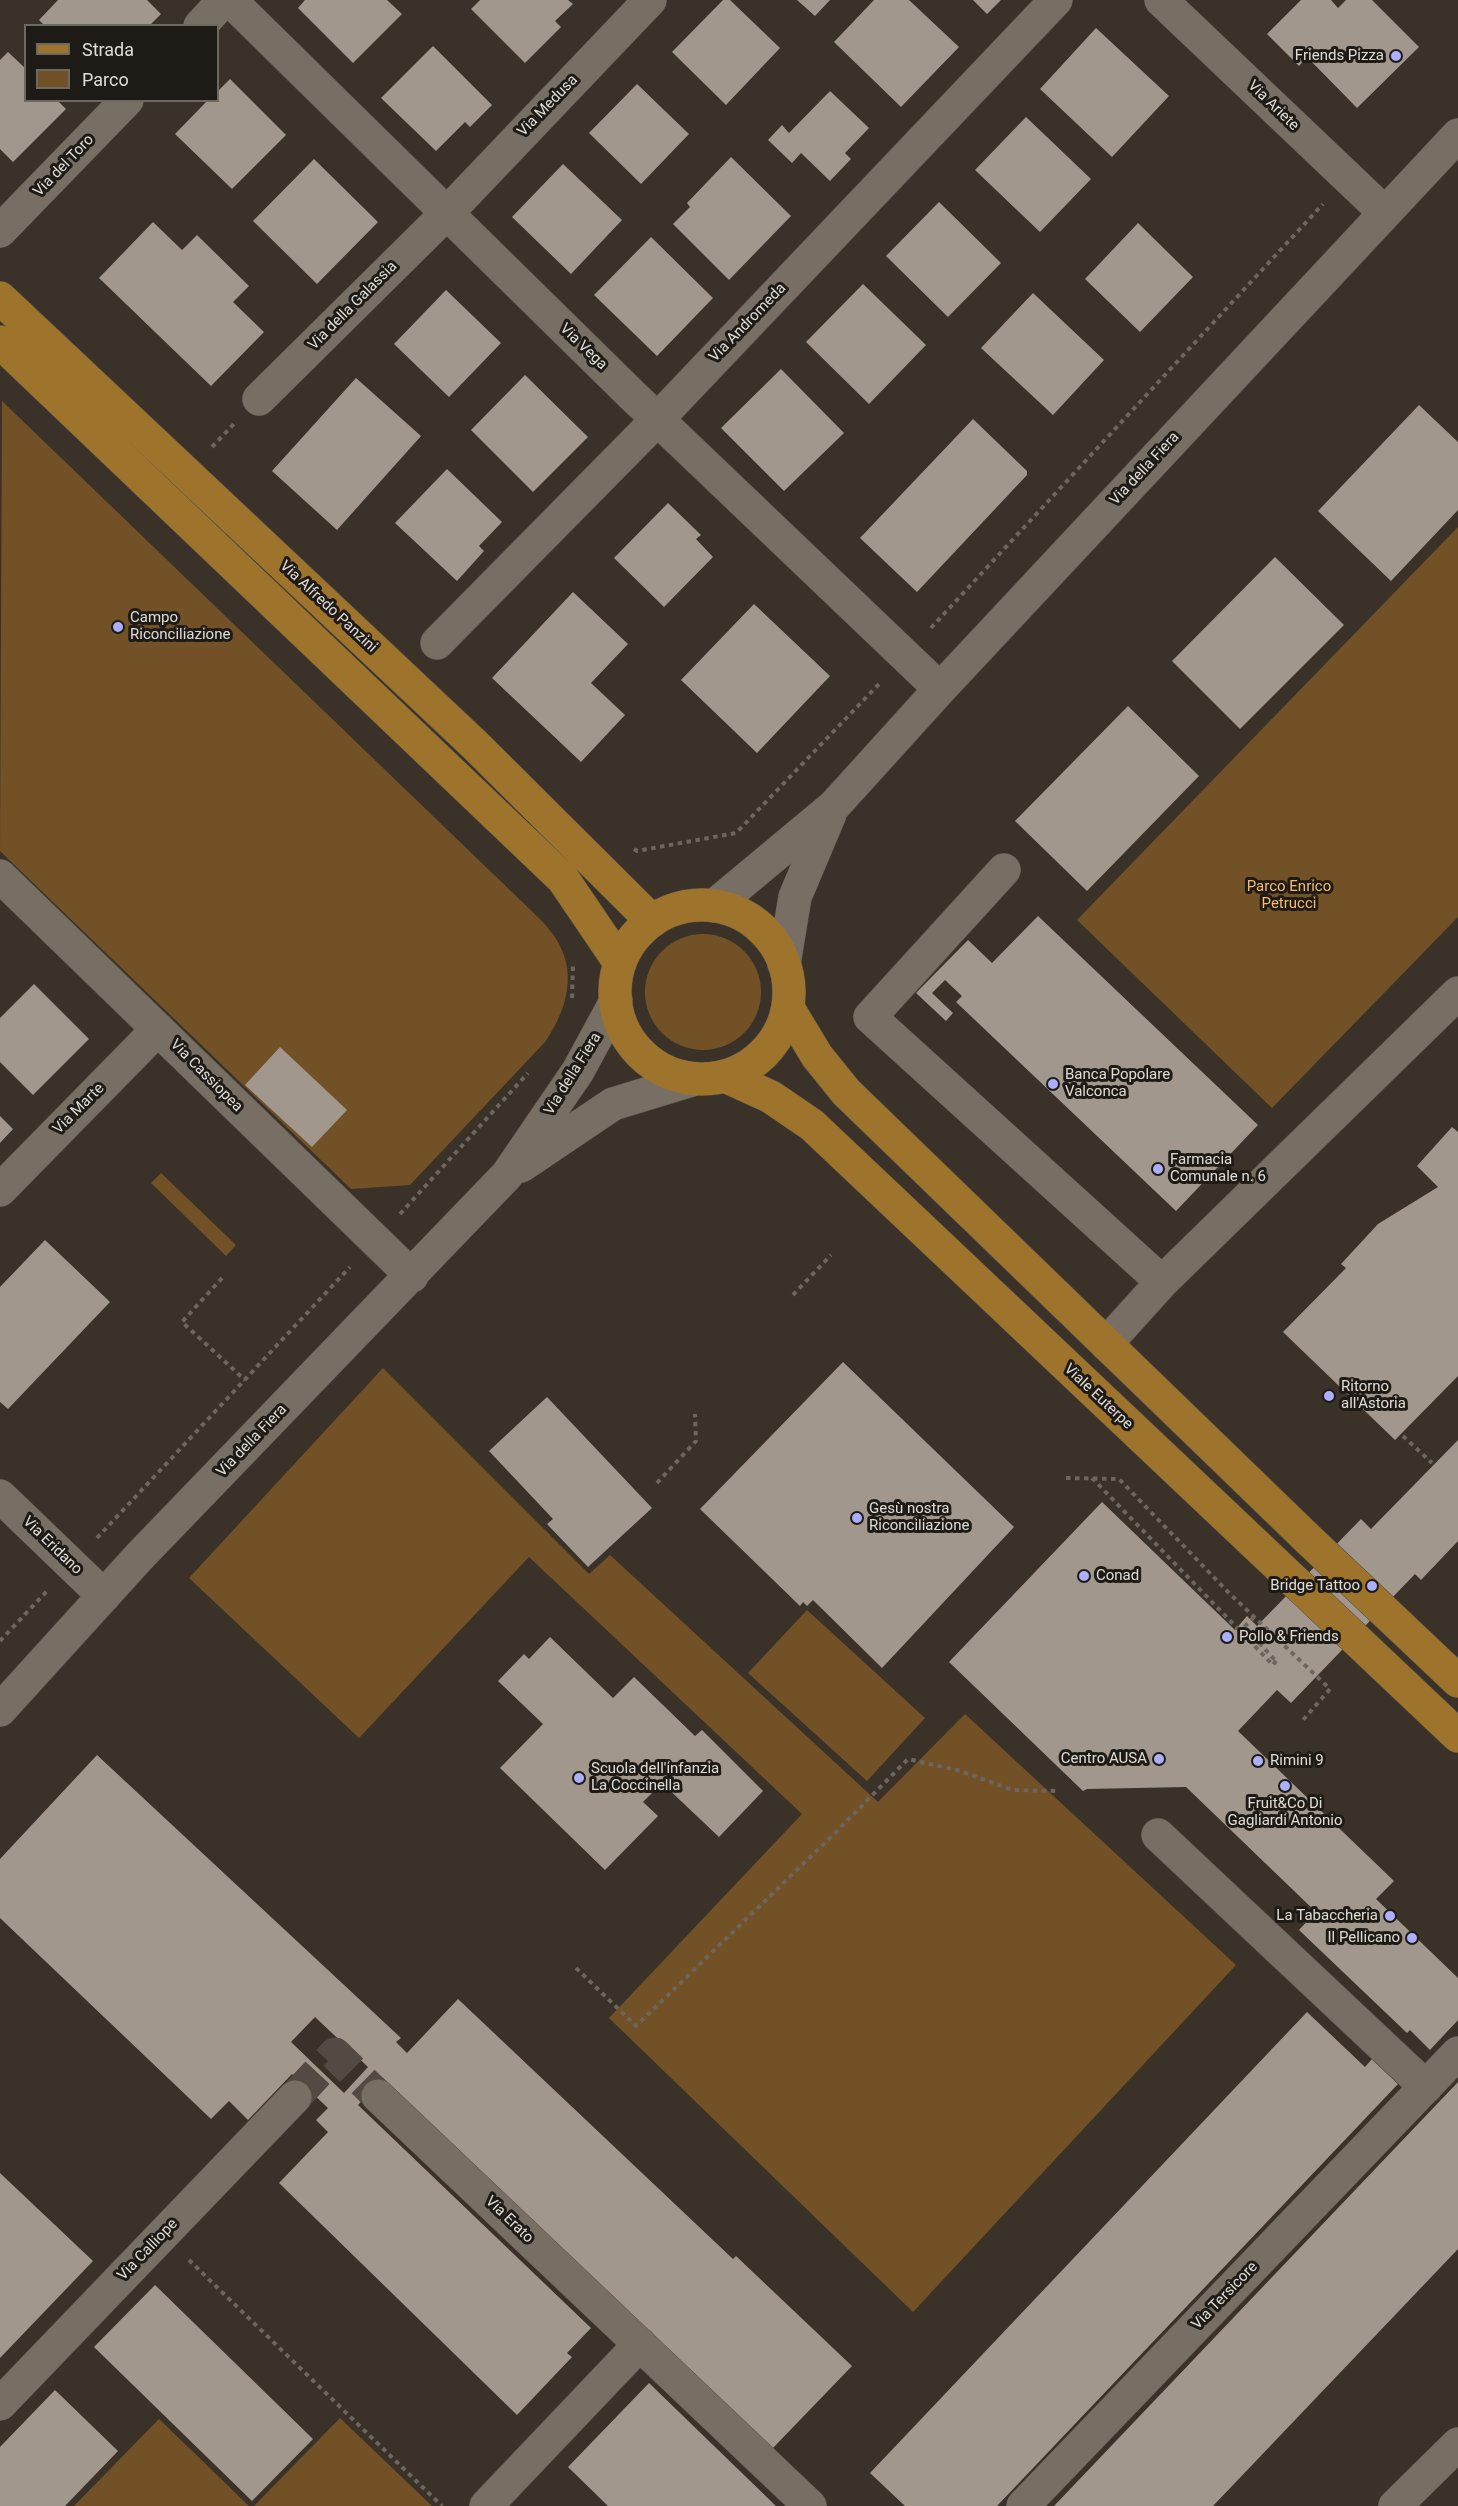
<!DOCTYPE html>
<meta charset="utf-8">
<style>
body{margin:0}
#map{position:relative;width:1458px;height:2506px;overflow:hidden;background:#3a3229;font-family:Roboto,sans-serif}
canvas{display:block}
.legend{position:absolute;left:24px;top:24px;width:195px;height:78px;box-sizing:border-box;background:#1e1b16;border:2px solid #6c6862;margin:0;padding:8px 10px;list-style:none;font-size:18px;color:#e0dbd5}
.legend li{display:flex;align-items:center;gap:12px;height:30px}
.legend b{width:30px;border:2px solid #6c6862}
</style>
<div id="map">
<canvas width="1458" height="2506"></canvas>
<ul class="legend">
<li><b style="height:8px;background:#9e742d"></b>Strada</li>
<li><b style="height:16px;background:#725126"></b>Parco</li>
</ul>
</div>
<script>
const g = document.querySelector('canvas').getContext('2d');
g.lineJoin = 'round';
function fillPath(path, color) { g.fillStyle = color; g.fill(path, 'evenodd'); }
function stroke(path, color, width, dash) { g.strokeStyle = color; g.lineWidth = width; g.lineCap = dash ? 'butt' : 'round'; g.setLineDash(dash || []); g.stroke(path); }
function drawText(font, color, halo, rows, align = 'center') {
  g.font = font + ' Roboto,sans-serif'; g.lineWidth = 6; g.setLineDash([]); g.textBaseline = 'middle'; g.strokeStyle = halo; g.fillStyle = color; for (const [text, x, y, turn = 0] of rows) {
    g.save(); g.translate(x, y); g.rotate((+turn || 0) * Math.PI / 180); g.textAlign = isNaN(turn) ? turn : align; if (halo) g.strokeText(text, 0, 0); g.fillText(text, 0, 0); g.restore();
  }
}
fillPath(new Path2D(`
 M2,401L542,921C548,928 555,936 559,944C577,977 565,1013 545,1042L410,1185L351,1189L0,851Z
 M1458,527V917L1272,1108L1077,920Z
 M645 992a58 58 0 1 1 116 0a58 58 0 1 1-116 0Z
 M161,1173L236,1245L226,1256L151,1183Z
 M383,1368L589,1574L610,1555L878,1802L965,1714L1236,1965L913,2312L609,2018L802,1814L529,1557L359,1738L189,1578Z
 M807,1610L925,1718L867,1781L748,1673Z
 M340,2418L432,2506H254Z
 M159,2419L249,2506H74Z`), '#725126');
fillPath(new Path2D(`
 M58,0H147L161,14L149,26H45L39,20Z
 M305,0H387L402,14L353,63L298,8Z
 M480,0H568L573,4L555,21L561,27L525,63L471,9Z
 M723,0H730L780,48L726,105L672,52Z
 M797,0H830L815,16Z
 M874,0H909L959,47L901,107L834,42Z
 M973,0H1001L987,14Z
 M1301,0H1331L1338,8L1346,0H1372L1419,47L1357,108L1307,57L1299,66L1267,34Z
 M1096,28L1169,96L1112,157L1040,89Z
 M433,46L492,105L470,127L465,122L436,151L381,98Z
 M8,52L26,69V100H57L66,109L13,162L0,149V60Z
 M230,79L286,135L232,189L175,134L208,100H218V91Z
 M637,84L689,134L641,184L589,133Z
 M830,91L869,128L845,153L851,159L830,181L801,153L792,163L768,140L782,125L789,133Z
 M1026,117L1091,179L1040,232L975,170Z
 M731,157L791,216L729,280L673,224L690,207L687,203Z
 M314,159L378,222L317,284L253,221Z
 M563,164L622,220L571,274L512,217Z
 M939,202L1001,263L948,317L886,256Z
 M153,222L182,250L197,235L249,286L233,302L264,332L211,386L99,278Z
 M1138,223L1193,277L1140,332L1085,279Z
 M651,237L713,298L657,356L594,295Z
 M863,284L926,345L869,404L806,342Z
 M446,290L501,343L449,397L394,344Z
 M1033,293L1104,360L1053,415L981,348Z
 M781,369L844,433L784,491L721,428Z
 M525,375L588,437L533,492L471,430Z
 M356,378L421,436L337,530L272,471Z
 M1419,405L1458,442V510L1391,581L1318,511Z
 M973,419L1027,471V475L917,592L860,538Z
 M447,469L502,522L479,546L484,551L457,581L395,523Z
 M668,503L701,535L696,539L713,557L664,607L614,558Z
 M1275,557L1344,625L1240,729L1172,661Z
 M573,592L628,644L591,683L625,715L581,762L492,678Z
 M754,604L830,676L757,753L681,680Z
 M1128,706L1199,776L1087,891L1015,821Z
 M1038,916L1258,1125L1176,1211L956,1002L962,996L945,980L932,993L953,1013L946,1021L916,993L968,940L992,963Z
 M34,984L89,1039L33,1095L0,1062V1018Z
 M280,1047L347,1110L312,1147L245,1085Z
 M0,1116L13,1129L0,1143Z
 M1452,1127L1458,1132V1376L1395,1440L1283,1332L1346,1268L1341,1264L1378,1224L1438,1187L1417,1166Z
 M45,1240L110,1302L8,1409L0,1402V1287Z
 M843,1362L1014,1527L882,1668L813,1600L807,1606L803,1602L800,1606L700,1509Z
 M547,1397L652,1508L588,1567L547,1524L553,1519L489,1451Z
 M1458,1440V1541L1421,1580L1415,1574L1291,1703L1277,1690L1238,1731L1394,1881L1376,1899L1458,1978V2020L1430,2050L1410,2030L1407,2033L1299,1930L1316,1912L1186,1787L1087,1789L1083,1791L949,1662L1102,1502L1235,1630L1247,1616L1257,1626L1361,1519L1371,1529Z
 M550,1637L613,1698L634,1677L695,1736L702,1730L763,1791L719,1837L662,1783L643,1802L658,1816L605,1870L500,1768L543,1724L498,1681L524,1654L529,1659Z
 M97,1755L401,2038L396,2042L407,2053L458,1999L733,2259L736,2256L852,2366L772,2449L383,2078L358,2105L591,2328L567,2353L572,2357L517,2415L279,2183L328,2132L316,2120L328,2108L292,2074L248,2120L229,2101L211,2119L0,1918V1859ZM315,2017L368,2067L344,2093L291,2042Z
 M1307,2012L1365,2067L1372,2059L1398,2084L997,2506H905L870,2473Z
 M1458,2082V2249L1213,2506H1054Z
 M0,2173L93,2261L0,2358Z
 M155,2285L313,2439L252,2501L94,2347Z
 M649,2383L776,2506H608L568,2467Z
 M55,2390L118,2451L65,2506H0V2447Z`), '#a1978c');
stroke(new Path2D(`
 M295,2097L335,2054L378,2096`), '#534b43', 33, [33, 16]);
const minor = new Path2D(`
 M230,0L633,396L940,689
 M1161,0L1384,212
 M200,26L224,0
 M0,231L127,100
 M259,399L447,213L650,0
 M437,643L651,426L1056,0
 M1004,870L870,1017L1162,1282L1106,1344
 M0,876L412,1276
 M714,906L834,806L940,689L1458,135
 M784,964L795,897L830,814
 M521,1166L613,1104L695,1079
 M0,1190L158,1029
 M1162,1282L1458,993
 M0,1496L104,1596
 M0,1710L139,1557L507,1175L578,1071L616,1001
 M1158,1835L1426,2087
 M378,2096L810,2506
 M0,2404L295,2097
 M486,2506L640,2344
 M1023,2506L1458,2053
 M1395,2506L1458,2444`);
const major = new Path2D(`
 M0,298L475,745L652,921
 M0,342L563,879L620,963
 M615 992a87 87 0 1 1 174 0a87 87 0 1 1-174 0Z
 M788,1008L817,1056L846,1092L1310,1541L1458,1681
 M725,1076L771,1097L812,1125L1458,1736`);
stroke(minor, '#565048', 34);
stroke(major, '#565048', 34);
stroke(new Path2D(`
 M212,447L234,424
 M931,628L1323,204
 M634,849L637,851L736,833L881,682
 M572,998L573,963
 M400,1214L528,1073
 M222,1278L182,1322L245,1380
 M793,1295L831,1255
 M1403,1436L1432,1463
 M1066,1478L1119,1479L1230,1594L1330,1689L1303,1720
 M1092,1478L1273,1665L1278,1658
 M657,1483L696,1441L695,1414
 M97,1538L350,1267
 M1254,1617L1244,1627L1276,1661
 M0,1641L47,1591
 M576,1968L636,2026L836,1832L908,1759L957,1770L1013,1790L1057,1791
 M189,2260L442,2506`), '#6d665e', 4, [4.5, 4.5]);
stroke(minor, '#786f64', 33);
stroke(major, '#9e742d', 33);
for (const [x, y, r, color] of [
 [1396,56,6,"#acaffb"],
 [118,627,6,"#acaffb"],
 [1053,1084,6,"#acaffb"],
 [1158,1169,6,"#acaffb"],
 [1329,1396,6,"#acaffb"],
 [857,1518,6,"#acaffb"],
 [1084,1576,6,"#acaffb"],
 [1372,1586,6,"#acaffb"],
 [1227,1637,6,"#acaffb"],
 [1159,1759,6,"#acaffb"],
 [1258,1761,6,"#acaffb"],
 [579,1778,6,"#acaffb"],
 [1285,1786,6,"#acaffb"],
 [1390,1916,6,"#acaffb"],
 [1412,1938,6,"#acaffb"]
]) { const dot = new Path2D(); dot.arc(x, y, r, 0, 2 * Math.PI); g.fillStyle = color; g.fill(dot); stroke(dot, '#1e1b16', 2); }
drawText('15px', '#e0dbd5', '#1e1b16', [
 ["Friends Pizza",1384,56,"right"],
 ["Campo",130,618],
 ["Riconciliazione",130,635],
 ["Banca Popolare",1065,1075],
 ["Valconca",1065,1092],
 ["Farmacia",1170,1160],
 ["Comunale n. 6",1170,1177],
 ["Ritorno",1341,1387],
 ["all'Astoria",1341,1404],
 ["Gesù nostra",869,1509],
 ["Riconciliazione",869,1526],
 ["Conad",1096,1576],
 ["Bridge Tattoo",1360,1586,"right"],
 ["Pollo & Friends",1239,1637],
 ["Centro AUSA",1147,1759,"right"],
 ["Rimini 9",1270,1761],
 ["Scuola dell'infanzia",591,1769],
 ["La Coccinella",591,1786],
 ["Fruit&Co Di",1285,1804,"center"],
 ["Gagliardi Antonio",1285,1821,"center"],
 ["La Tabaccheria",1378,1916,"right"],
 ["Il Pellicano",1400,1938,"right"]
], 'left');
drawText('15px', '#e0dbd5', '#1e1b16', [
 ["Via Medusa",548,106,-46],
 ["Via Ariete",1273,106,44],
 ["Via del Toro",64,166,-46],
 ["Via della Galassia",353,306,-45],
 ["Via Andromeda",748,323,-46],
 ["Via Vega",583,347,44],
 ["Via della Fiera",1145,469,-47],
 ["Via Alfredo Panzini",328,607,43],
 ["Via della Fiera",573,1074,-58],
 ["Via Cassiopea",206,1076,45],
 ["Via Marte",79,1109,-45],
 ["Viale Euterpe",1098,1397,43],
 ["Via della Fiera",252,1441,-46],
 ["Via Eridano",52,1546,44],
 ["Via Erato",509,2220,44],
 ["Via Calliope",148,2250,-46],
 ["Via Tersicore",1225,2296,-46]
]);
drawText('15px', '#f9bb6b', '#1e1b16', [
 ["Parco Enrico",1289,887],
 ["Petrucci",1289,904]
]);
</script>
